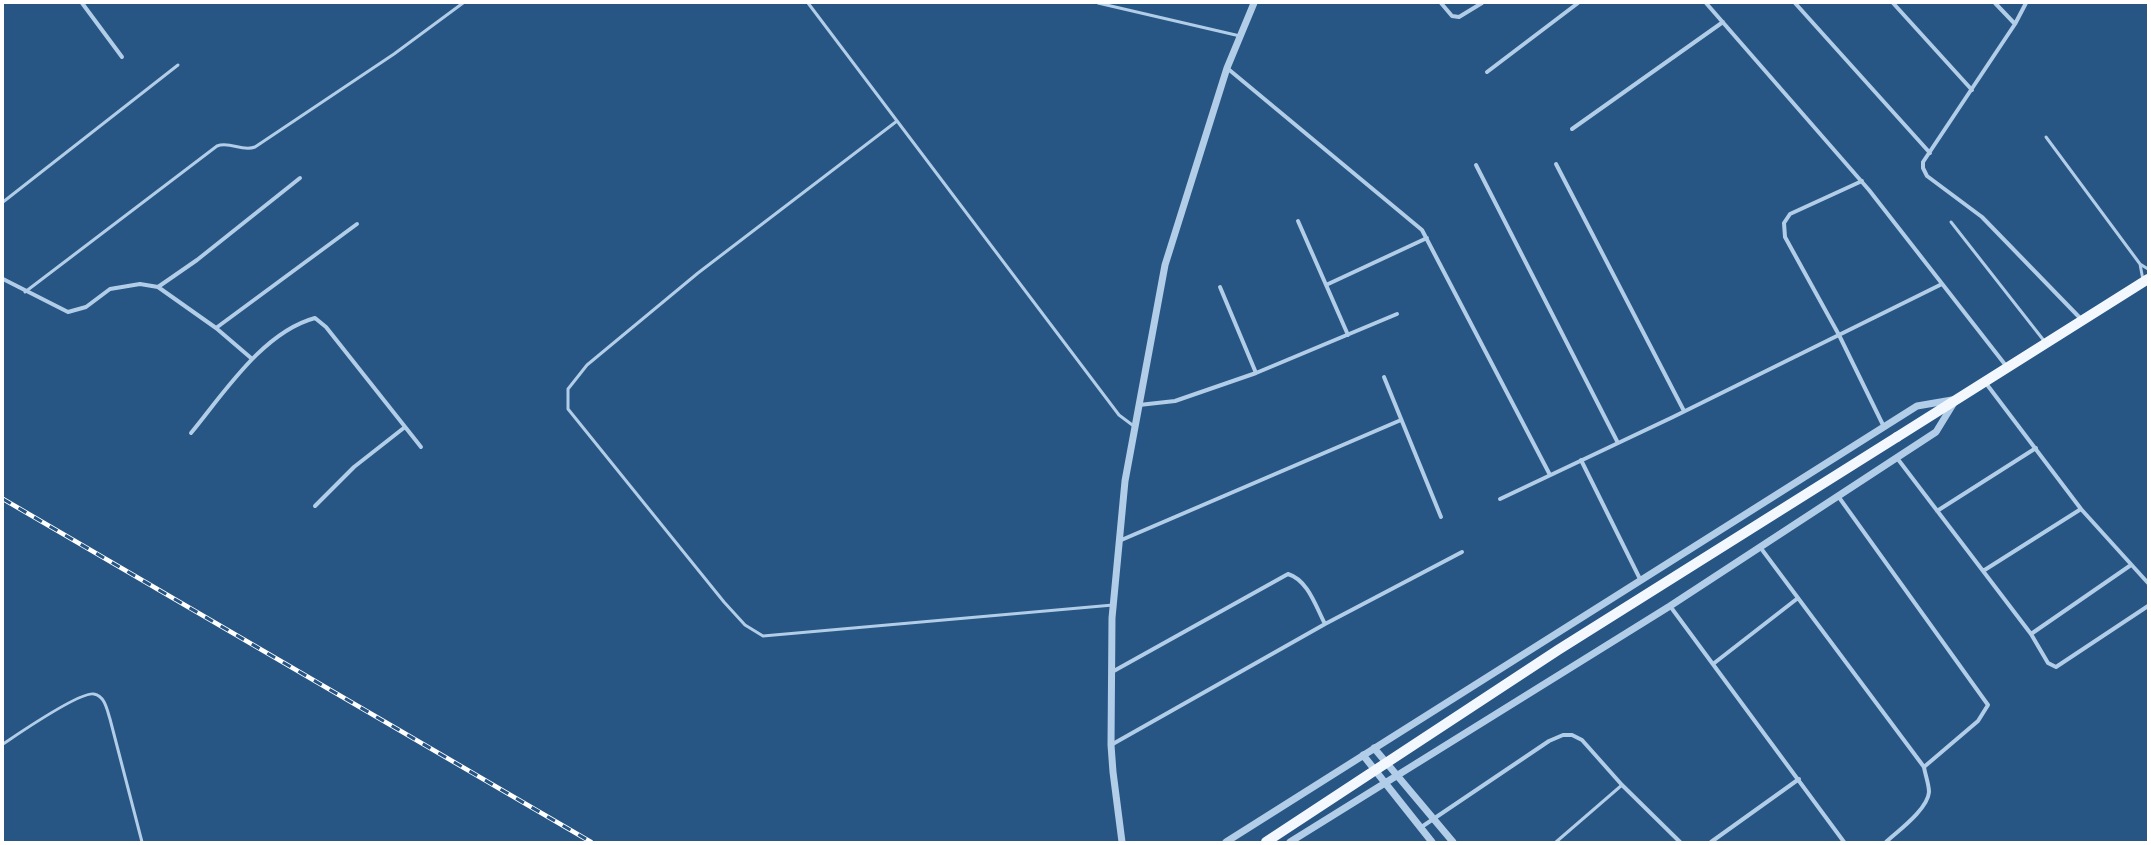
<!DOCTYPE html>
<style>
body{margin:0}
#map{position:relative;width:2151px;height:845px;overflow:hidden;background:#275584;font-family:Lato,sans-serif}
canvas{display:block}
.frame{position:absolute;inset:0;border:4px solid #fff;pointer-events:none}
</style>
<div id="map">
<canvas width="2151" height="845"></canvas>
<div class="frame"></div>
</div>
<script>
const g = document.querySelector('canvas').getContext('2d');
g.lineJoin = 'round';
function stroke(path, color, width, dash) { g.strokeStyle = color; g.lineWidth = width; g.lineCap = dash ? 'butt' : 'round'; g.setLineDash(dash || []); g.stroke(path); }
stroke(new Path2D(`
 M808,3L1119,415L1135,427
 M1098,3L1240,36
 M897,121L698,273L587,365L568,389V409L724,602L745,625L763,636L1113,605
 M2046,137L2140,264
 M3,202L178,65
 M1951,222L2045,342
 M2143,280L2140,264L2148,269
 M25,292L217,146C230,141 242,152 255,147L394,54L463,3
 M3,744C18,734 80,691 94,694C105,696 107,710 110,719L142,842
 M1556,842L1622,785`), '#b1cde7', 3);
stroke(new Path2D(`
 M82,3L122,57
 M1441,3L1452,16L1459,17L1482,3
 M1706,3L1869,190L2007,367
 M1795,3L1930,153
 M1893,3L1972,90
 M1995,3L2015,24
 M2026,3L2015,24L1923,162V168L1927,176L1982,217L2082,320
 M1227,68L1422,230L1550,475
 M1487,72L1578,3
 M1572,129L1723,22
 M1556,164L1684,411
 M1476,165L1618,443
 M1862,181L1790,214L1784,223L1785,237L1839,335L1884,427
 M1298,221L1348,335
 M3,279L68,312L86,307L110,289L140,284L158,287L216,328L251,358
 M1326,285L1427,238
 M158,287L197,260L300,178
 M1220,287L1256,373
 M216,328L357,224
 M1384,377L1441,517
 M1985,382L2081,509L2148,583
 M1139,405L1175,401L1256,373L1397,314
 M191,433C224,393 263,332 315,318L326,327L421,447
 M1897,458L2031,634L2048,663L2056,667L2148,606
 M1581,460L1641,581
 M1838,496L1988,705L1978,721L1924,767
 M1500,499L1673,417L1942,284
 M315,506L354,467L405,427
 M1937,511L2036,448
 M1119,541L1401,420
 M1760,547L1924,767C1925,774 1929,784 1929,792C1928,809 1898,831 1886,842
 M1983,571L2081,509
 M1670,606L1844,842
 M2031,634L2131,565
 M1713,664L1798,598
 M1112,672L1288,574C1308,580 1316,607 1325,624
 M1111,745L1325,624L1462,552
 M1420,828L1549,741L1563,735H1572L1582,740L1622,785L1680,842
 M1711,842L1799,779`), '#b1cde7', 4);
stroke(new Path2D(`
 M1374,748L1453,842
 M1363,755L1432,842
 M1122,842L1113,772L1111,745L1112,618L1125,481L1165,265L1227,68L1254,3
 M1226,842L1917,406L1952,400
 M1290,842L1670,606L1936,432L1955,401`), '#b1cde7', 7);
stroke(new Path2D(`
 M1897,437L2148,279`), '#f3f8fe', 10);
const rail = new Path2D(`
 M3,499L591,842`);
stroke(rail, '#fff', 4.5);
stroke(rail, '#275584', 3, [9]);
stroke(new Path2D(`
 M1266,842L1558,650L1897,437`), '#f3f8fe', 10);
</script>
